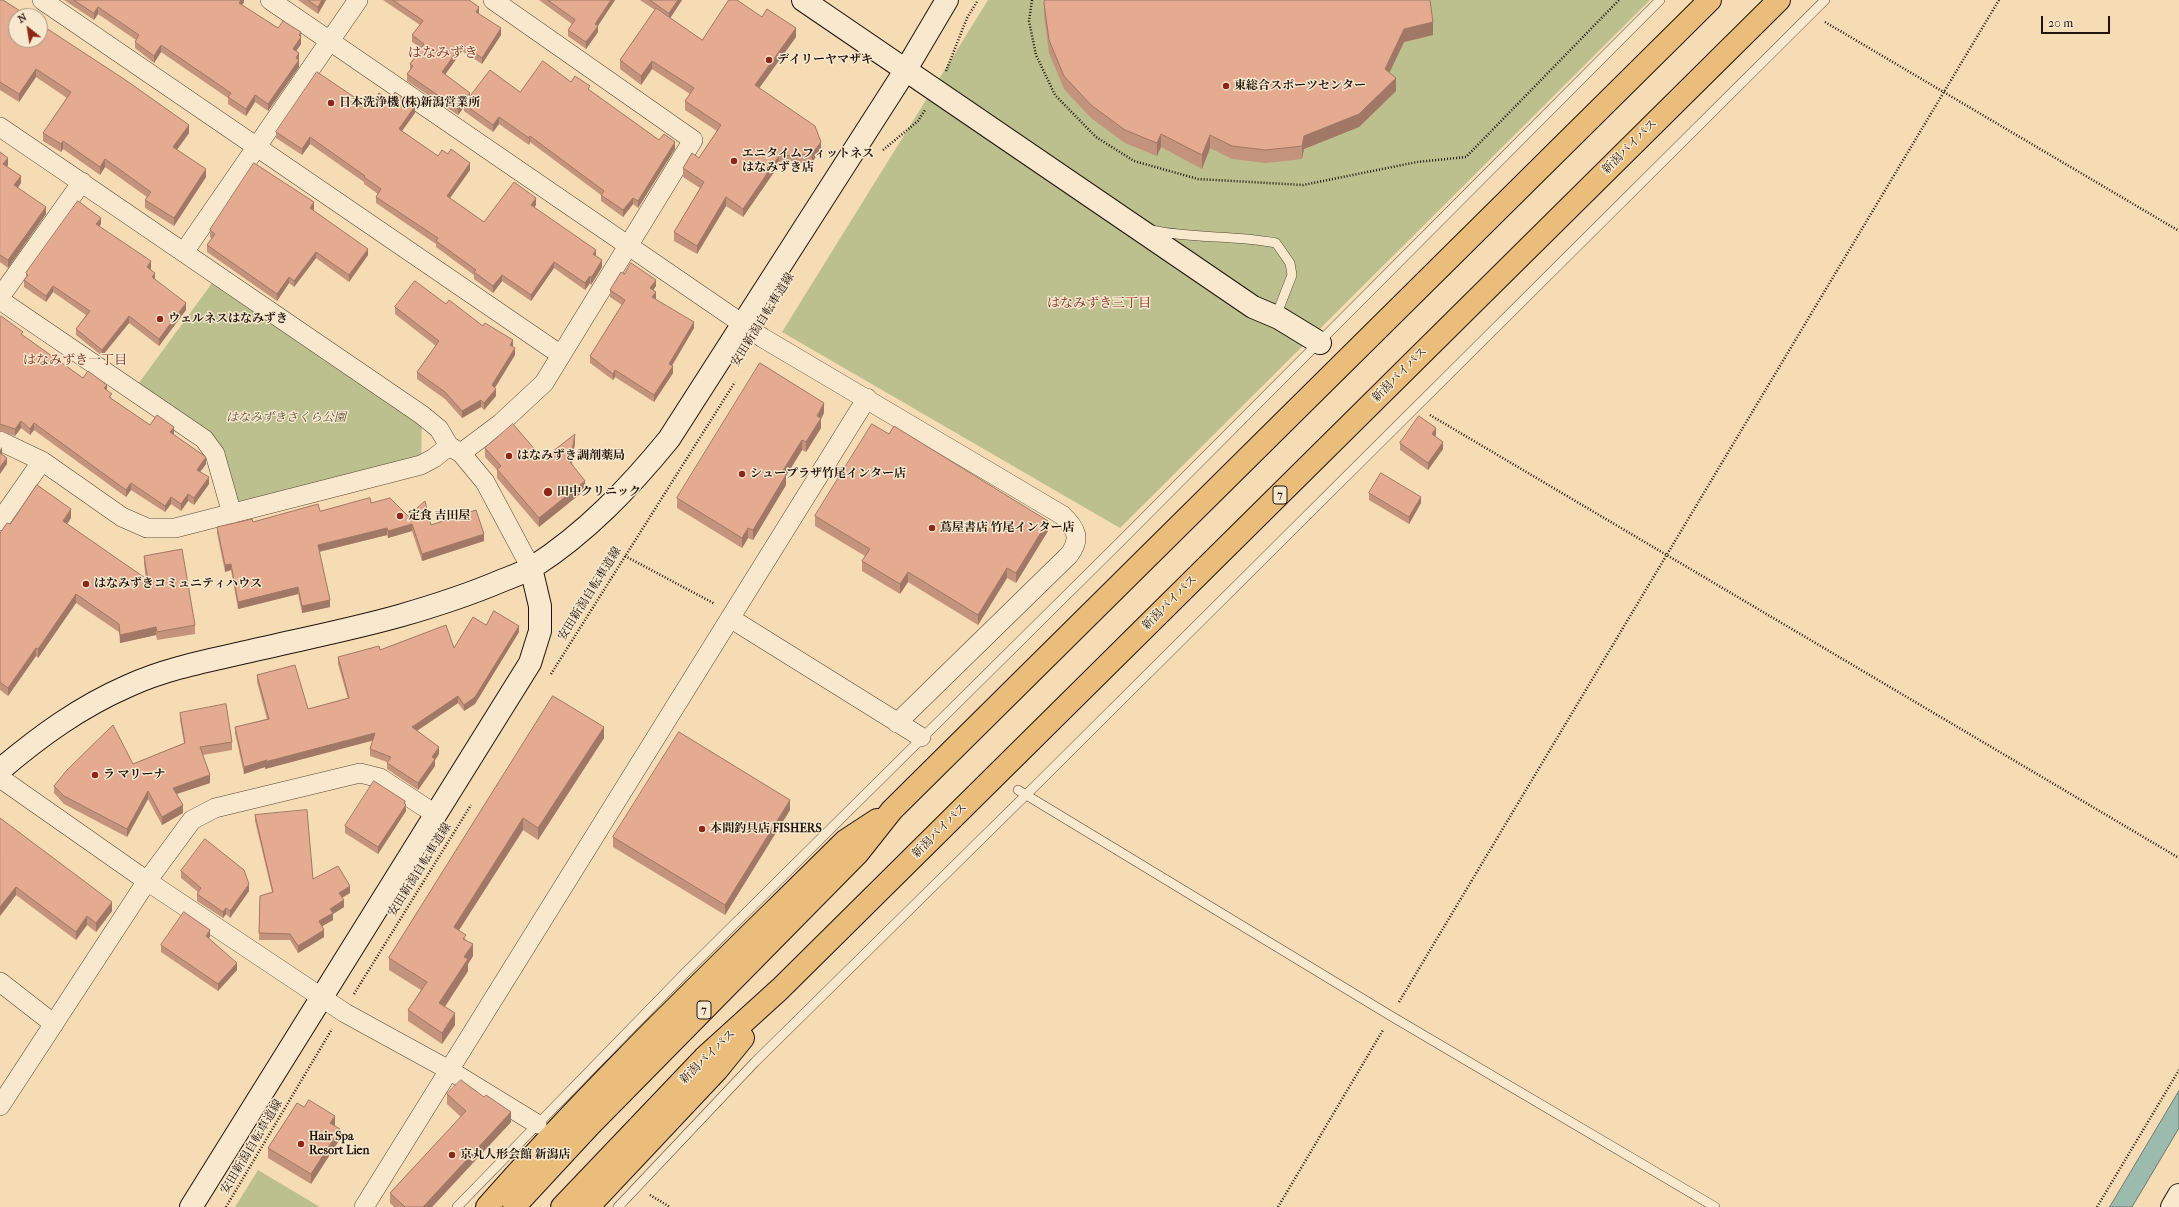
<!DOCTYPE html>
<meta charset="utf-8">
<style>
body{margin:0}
#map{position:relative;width:2179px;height:1207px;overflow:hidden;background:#f5dcb4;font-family:"IM FELL French Canon",serif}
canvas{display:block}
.north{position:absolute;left:8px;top:8px;width:40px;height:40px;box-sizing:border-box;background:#f8e8ce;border:1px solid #a19380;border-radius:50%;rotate:330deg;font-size:11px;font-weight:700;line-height:16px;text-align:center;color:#1f140b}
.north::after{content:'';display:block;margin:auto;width:14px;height:18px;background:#8f2418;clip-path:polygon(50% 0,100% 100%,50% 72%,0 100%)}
.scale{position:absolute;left:2041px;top:16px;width:69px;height:18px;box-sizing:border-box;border:2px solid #1f140b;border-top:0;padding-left:5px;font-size:12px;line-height:14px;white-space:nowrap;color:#1f140b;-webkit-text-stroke:3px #f8e8ce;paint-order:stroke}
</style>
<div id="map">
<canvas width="2179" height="1207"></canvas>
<div class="north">N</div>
<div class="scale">20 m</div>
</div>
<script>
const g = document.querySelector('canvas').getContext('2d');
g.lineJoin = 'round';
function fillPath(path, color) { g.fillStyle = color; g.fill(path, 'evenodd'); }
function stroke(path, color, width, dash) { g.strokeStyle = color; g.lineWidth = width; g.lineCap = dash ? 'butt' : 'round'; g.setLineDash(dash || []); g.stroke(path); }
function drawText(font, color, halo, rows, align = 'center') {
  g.font = font + ' "IM FELL French Canon","Noto Serif JP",serif'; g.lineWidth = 3; g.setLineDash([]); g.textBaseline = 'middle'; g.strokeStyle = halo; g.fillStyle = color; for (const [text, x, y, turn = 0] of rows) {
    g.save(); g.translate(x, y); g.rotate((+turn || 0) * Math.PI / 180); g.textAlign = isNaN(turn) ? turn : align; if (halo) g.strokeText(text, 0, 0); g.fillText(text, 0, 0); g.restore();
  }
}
fillPath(new Path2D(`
 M988,0H1650L1120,528L782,332Z
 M218,275L422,415L421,465L232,514L215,454L133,391Z
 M258,1170L320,1207H235Z`), '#bbc08e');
const water = new Path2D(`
 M2179,1091V1128L2132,1207H2110Z`);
fillPath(water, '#9cbbaf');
stroke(water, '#6a786d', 1);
const lane = new Path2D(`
 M1151,230C1193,239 1235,235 1276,243L1290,263L1292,275L1276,316
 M1018,790L1391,1016L1715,1207
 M457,1207L685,973L1119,543L1660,0
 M618,1207L755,1062L1033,788L1825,0`);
const street = new Path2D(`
 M42,0L561,355
 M270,0L763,338L1062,515C1077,529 1081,539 1069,555L897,723
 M0,127L422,415L439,429L449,446L461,453L485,482L531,568
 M184,252L358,0
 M0,297L82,182
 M0,300L204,439L215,454L232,514
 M0,441L42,461L122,517L147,528H175L421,465L434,458L449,446
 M461,453L501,423L544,383L693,140L493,0
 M0,521L42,461
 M730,618L921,737
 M0,778L147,881L345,1013L449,1070L537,1124
 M0,982L54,1024
 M0,1106L147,881L192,820L215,808L360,773L380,778L435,814
 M364,1207L867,398`);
const secondary = new Path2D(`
 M803,0L1253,307L1279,318L1320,343
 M0,770C40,736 80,707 128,686C165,669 206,661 246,652C297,640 349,630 399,616C434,606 468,595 501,581C511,577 523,573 533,567C586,533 629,488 669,439L905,71L947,0
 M191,1207L530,663L540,631V606L531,568
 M2172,1207L2179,1195`);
const highway = new Path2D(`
 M487,1207C599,1079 724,961 845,841L877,820
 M514,1207L590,1125L858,853L892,810L1710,0
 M562,1207L704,1058L780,989L1779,0
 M588,1207L717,1070L743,1038`);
stroke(lane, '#544635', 10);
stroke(street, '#544635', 20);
stroke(secondary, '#1f140b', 24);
stroke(highway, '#1f140b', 24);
stroke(new Path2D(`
 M1032,0L1029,21L1036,55L1055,95L1096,137L1134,161L1198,179L1303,185L1417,162L1466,157L1619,0
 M1825,22L2179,231
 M946,71L967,18L978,0
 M883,150L918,121L925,110
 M1430,415L2179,858
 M625,556L715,604
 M551,674L735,382
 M354,994L471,805
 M1399,1002L1999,0
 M650,1195L670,1207
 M226,1207L332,1029
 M1278,1207L1383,1030
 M2097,1207L2179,1070`), '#1f140b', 2.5, [1, 2]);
stroke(lane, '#f8e8ce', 9);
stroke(street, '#f8e8ce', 19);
stroke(secondary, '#f8e8ce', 22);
stroke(highway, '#eabe7a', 22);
fillPath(new Path2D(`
 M0,0L189,133L177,150L206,177L174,226L145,208V200L147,197L105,167L100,175L63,149L61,152L43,141V133L67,98L36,77L19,102L0,90Z
 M64,0H244V2L242,5L278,28L301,32V44L296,51L299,53V67L268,111L255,102L246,116L228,104V98L161,52L154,63L135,48V42L136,40L98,14L94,20Z
 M298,0H326L318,14Z
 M383,0H469L479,13V14L501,35L482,64L462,51L445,74L470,97L520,92L571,82L590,91L659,140L675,149L638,208L633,204L623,217L601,201V195L530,142L529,145L499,124L493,132L464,111V107L458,115L407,81V74L410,70V64L421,48L412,42V35L420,25Z
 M539,0H615L598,26V32L586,49L568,36V30L572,24Z
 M640,0H682L670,18L702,40L762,17L796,37L759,88L821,150L812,162L779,165L743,217L726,206L697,254L674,241V232L700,188L683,177V168L699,158L717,131L685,110V101L690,94L652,69L641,85L620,69V60L655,10Z
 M1044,3L1433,35L1404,42L1389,73L1396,91L1359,127L1304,149L1302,159L1266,163L1232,159L1210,148L1202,169L1161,147L1157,156L1125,143L1091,118L1064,89L1049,53L1044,16Z
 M390,100L415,113L402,131L438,156L470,170L450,198L484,222L536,205L534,207L596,256L602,267L591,285L590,283L585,290L554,268L531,301L502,281L493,293L474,279V275L436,247V244L376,203V197L378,194L364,184V182L310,144L302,155L276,138V132L369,107Z
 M0,152L8,165L7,166L21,183L18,188L46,214L8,268L0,262Z
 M314,209L313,210L368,255L349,282L316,258L294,287L289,283L277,301L207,252V245L212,239L210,237V230Z
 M101,224L99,227L151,268L150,269L155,280L186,310L159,346L129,323L102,356L76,335V329L86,315L53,292L46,302L24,287V280L26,278V273Z
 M624,274L656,286L653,290L656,299L694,328L672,366L673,373L654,402L615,377L613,380L590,363V356L622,305L610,297V290Z
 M446,304L483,326L513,347L515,355L495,388L496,396L484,410L481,407L462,418L445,399L417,379V372L436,346L395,314V307Z
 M0,317L23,336L83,378L107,391L112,399L150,425L174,434L173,435L206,464L200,472L209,484L194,505L188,501L181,511L171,504L165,512L131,490L126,497L34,430L30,435L21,428L15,436L0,431Z
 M824,413L821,418V428L806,452L802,450L786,476V485L753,540L748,538L742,548L677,508V498Z
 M1436,435L1435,436L1443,449L1428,470L1400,450V443Z
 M575,443L572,463L585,490L539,527L497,478V470L485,457V448L543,459Z
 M1369,493L1421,503L1409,524L1369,500Z
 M371,503L409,517V515L431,525L484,541L422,561L412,531L388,538L387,535L319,552L330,607L302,613L298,594L238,609L231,570L225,572L217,533V527L253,522L320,511Z
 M815,516L1048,531L1016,583L1007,578L978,625L908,582L900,594L862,571V561L865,556L815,526Z
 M71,518L67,524L146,579L144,564V556L195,625V634L157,640L156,635L120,643L119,632L76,603L38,658L36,656L8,696L0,690V533L10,524Z
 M486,625L519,632L475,704L464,711L458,703L417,731L439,754L435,760V766L418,790L387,769V762L370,756V749L373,740L265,769V767L244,774L235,733V727L267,719L257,682V675L308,709L348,699L338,664V657L380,650L454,648Z
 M553,696L604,738L538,840L523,830L459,930L466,940L473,956L468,964V971L445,1007L455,1025L442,1044L408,1021V1010L421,990L389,970V958Z
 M180,713L232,742V750L203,755L210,783L177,794L183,813L162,825L148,799L127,837L64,804L54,793V786L133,764L184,743L180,720Z
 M405,805L406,811L378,854L345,833V826Z
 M790,810L725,915L613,847V837Z
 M255,815L313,879L350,893L342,898L344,907L333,914V920L322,926L324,937L298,953L290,940H259L260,896L272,892L255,821Z
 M0,818L112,911L96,932L87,925L76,940L16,895L0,916Z
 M181,871L249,891L230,918L226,914L223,918L197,901V894L198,892L181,878Z
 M210,936L209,939L237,970L218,991L161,952V945Z
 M447,1094L484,1097L511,1122L432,1207H394L390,1203V1193L461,1117L447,1104Z
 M335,1126L340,1139L311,1184L268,1158V1148Z`), '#c4937c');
fillPath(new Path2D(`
 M241,0H244V2L239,10V3Z
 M322,0H326L318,14V7Z
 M611,0H615L595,30V24Z
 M678,0H682L669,20V13Z
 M98,7V14L94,20V13Z
 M479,7V13L476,19V12Z
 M1433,22V35L1404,42L1385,82V69L1404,29Z
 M598,26V32L586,49V42Z
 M501,28V35L482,64V58Z
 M796,28V37L755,94V85Z
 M301,32V44L293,56V49Z
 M462,44V51L442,79V72Z
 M161,45V52L154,63V56Z
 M299,53V67L268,111V104Z
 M652,61V69L641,85V76Z
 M36,69V77L19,102V94Z
 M1396,78V91L1359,127L1304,149L1302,159V146L1304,136Z
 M470,93V100L464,104V107L458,115V109Z
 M255,95V102L246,116V109Z
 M415,106V113L399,135V129Z
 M499,117V124L493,132V125Z
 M189,125V133L173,155V147Z
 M1161,134V147L1157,156V143Z
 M1210,135V148L1202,169V155Z
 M530,136V142L529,145V138Z
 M310,137V144L302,155V149Z
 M63,141V149L61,152V144Z
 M675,142V149L638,208V201Z
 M821,142V150L812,162V154Z
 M779,156V165L743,217V209Z
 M8,158V165L3,171V164Z
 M105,159V167L100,175V167Z
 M470,163V170L447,202V196Z
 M206,169V177L174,226V218Z
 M21,176V183L14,192V185Z
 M726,197V206L697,254V246Z
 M536,198V205L531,212V205Z
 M633,198V204L623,217V210Z
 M314,202V209L310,214V208Z
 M46,207V214L8,268V260Z
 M101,218V224L96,231V224Z
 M368,249V255L349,282V275Z
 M596,250V257L593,254Z
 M316,252V258L294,287V281Z
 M602,260V267L591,285V278Z
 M151,261V268L147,274V267Z
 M554,262V268L531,301V295Z
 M155,273V280L152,277Z
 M502,275V281L493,293V286Z
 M590,276V283L585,290V283Z
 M289,277V283L277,301V294Z
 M656,280V286L650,295V288Z
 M53,286V292L46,302V296Z
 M656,292V299L652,304V297Z
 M186,303V310L159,346V339Z
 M129,316V323L102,356V350Z
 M694,322V328L669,370V364Z
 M513,340V347L510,352V345Z
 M515,348V355L492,392V385Z
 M673,366V373L654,402V395Z
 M615,370V377L613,380V374Z
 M107,385V391L104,388Z
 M496,389V396L484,410V403Z
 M481,400V407L462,418V411Z
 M824,403V413L818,425L821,418V428L806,452V442L817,416Z
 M21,421V428L15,436V429Z
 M34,423V430L30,435V429Z
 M174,427V434L170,439V432Z
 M1436,428V435L1432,441V434Z
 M575,434V443L570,471V462Z
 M802,440V450L786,476V485L753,540V530L782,472Z
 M1443,442V449L1428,470V463Z
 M2,447V454L0,456V450Z
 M206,457V464L197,476V470Z
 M7,458V464L0,474V467Z
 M209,477V484L194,505V498Z
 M585,481V490L539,527V518Z
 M131,483V490L126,497V490Z
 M188,494V501L181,511V504Z
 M171,497V504L165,512V506Z
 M1421,497V503L1409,524V517Z
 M71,509V518L63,530V521Z
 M1048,521V531L1016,583V573Z
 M412,524V531L388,538V531Z
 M387,528V535L318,552V545Z
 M748,528V538L742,548V538Z
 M484,534V541L422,561V554Z
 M231,564V570L225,572V565Z
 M1007,568V578L978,625V615Z
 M908,572V582L900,594V584Z
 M298,587V594L238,609V602Z
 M76,594V603L38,658V649Z
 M330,600V607L302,613V606Z
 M519,626V632L475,704L464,711V705Z
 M156,627V635L120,643V635Z
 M36,648V656L8,696V688Z
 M458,696V703L412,734V727Z
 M604,727V738L538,840V828Z
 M375,733V740L265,769V767L244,774V767L267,760Z
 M439,747V754L435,760V766L418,790V783L432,757Z
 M210,775V783L173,795V788Z
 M148,791V799L127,837V829Z
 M790,800V810L725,915V905Z
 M405,801L406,811L378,854V847Z
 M183,805V813L162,825V817Z
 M523,818V830L454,938V927Z
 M249,884V891L230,918V911Z
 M350,886V893L339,899V893Z
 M16,887V895L0,916V907Z
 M344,900V907L333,914V920L319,928V921L330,909Z
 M112,902V911L96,932V923Z
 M226,908V914L223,918V912Z
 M87,916V925L76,940V932Z
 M210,930V936L206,943V936Z
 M324,930V937L298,953V946Z
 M473,944V956L468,964V971L439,1015V1003L464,957Z
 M237,963V970L218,991V984Z
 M455,1013V1025L442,1044V1033Z
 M511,1112V1122L432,1207H423Z
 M335,1116V1126L330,1133V1123Z
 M340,1129V1139L311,1184V1174Z`), '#a07865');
const building = new Path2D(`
 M0,0H3L28,16H16V40H40V24L127,81L189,125L173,147L206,169L174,218L145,200L151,192L105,159L100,167L63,141L61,144L43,133L71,92L36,69L19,94L0,82Z
 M74,0H241L239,3L278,28L283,21L301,32L299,35L301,37L293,49L299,53L296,58L299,60L268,104L255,95L246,109L228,97L231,93L161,45L154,56L135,42L139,35L98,7L94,13Z
 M308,0H322L318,7Z
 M393,0H469L479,7L476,12L501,28L482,58L462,44L442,72L470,93L458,109L407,74L413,66L410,64L424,44L412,35L423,21Z
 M548,0H611L595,24L598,26L586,42L568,30L575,20Z
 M650,0H678L669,13Z
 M729,0H737L762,17L767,9L796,28L755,85L815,126L821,142L812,154L779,156L743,209L726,197L697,246L674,232L704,182L683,168L692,153L699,158L721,125L685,101L694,88L652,61L641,76L620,60L656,8L702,40Z
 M1045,0H1430L1433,22L1404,29L1385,69L1396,78L1359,114L1304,136L1302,146L1266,150L1232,146L1210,135L1202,155L1161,134L1157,143L1125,130L1091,105L1064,76L1049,40L1044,3Z
 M543,61L571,82L575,76L590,86L588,89L659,140L664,134L675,142L638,201L633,198L623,210L601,195L604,191L530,136L529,138L499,117L493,125L464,104L490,70L520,92Z
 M317,72L369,107L379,93L390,100L395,92L415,106L399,129L438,156L442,150L448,154L451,149L470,163L447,196L484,222L514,182L536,198L531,205L596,250L593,254L602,260L591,278L590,276L585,283L554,262L531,295L502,275L493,286L474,272L476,270L436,241L438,238L376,197L381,189L364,177L365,176L310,137L302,149L276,132Z
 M0,152L8,158L3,164L21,176L14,185L46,207L8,260L0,255Z
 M254,163L314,202L310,208L368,249L349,275L316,252L294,281L289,277L277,294L207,245L215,234L210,230Z
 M78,201L101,218L96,224L151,261L147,267L155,273L152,277L186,303L159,339L129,316L102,350L76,329L90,311L53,286L46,296L24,280L28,275L26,273Z
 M631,263L656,280L650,288L656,292L652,297L694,322L669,364L673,366L654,395L615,370L613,374L590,356L625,300L610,290L621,272L624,274Z
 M415,281L446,304L449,300L483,326L485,323L513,340L510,345L515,348L492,385L496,389L484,403L481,400L462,411L445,392L417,372L439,341L395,307Z
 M1,316L23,332L21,334L83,378L88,371L107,385L104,388L112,394L109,397L150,425L157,415L174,427L170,432L206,457L197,470L209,477L194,498L188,494L181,504L171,497L165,506L131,483L126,490L34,423L30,429L21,421L15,429L0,424V317Z
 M760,363L824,403L817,416L821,418L806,442L802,440L782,472L786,475L753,530L748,528L742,538L677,498Z
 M1419,416L1436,428L1432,434L1443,442L1428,463L1400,443Z
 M513,424L543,459L575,434L570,462L585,481L539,518L497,469L501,466L485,448Z
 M872,424L889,434L894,426L1048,521L1016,573L1007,568L978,615L908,572L900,584L862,561L870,549L815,516Z
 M0,453L7,458L0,467Z
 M1381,473L1421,497L1409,517L1369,493Z
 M37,485L71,509L63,521L148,580L144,556L182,549L195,625L157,632L156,627L120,635L119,624L76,594L38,649L36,648L8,688L0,682V533L7,523L10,524Z
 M370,498L371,503L390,498L410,518L409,515L425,501L431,525L476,510L484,534L422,554L412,524L388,531L387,528L318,545L330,600L302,606L298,587L238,602L231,564L225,565L217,527L252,519L253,522L318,504L320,511Z
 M494,611L519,626L475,697L464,705L458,696L412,727L439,747L432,757L435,759L418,783L387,763L391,757L370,749L375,733L265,762L267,760L244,767L235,727L269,719L257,675L295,665L308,709L349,698L338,657L379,646L380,650L446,625L454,648L473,617L486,625Z
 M553,696L604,727L538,828L523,818L454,927L466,935L463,939L473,944L464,957L468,959L439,1003L455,1013L442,1033L408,1010L427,982L389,958Z
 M226,704L232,742L200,747L210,775L173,788L183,805L162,817L148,791L127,829L64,796L54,786L67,770L113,725L133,764L185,743L180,713Z
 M679,732L790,800L725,905L613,837Z
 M374,781L405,801L404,803L406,805L378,847L345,826Z
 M307,810L313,879L338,866L350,886L339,893L344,900L330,909L333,913L319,921L324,930L298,946L290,934L259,933L260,896L273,892L255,815Z
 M0,818L112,902L96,923L87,916L76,932L16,887L0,907Z
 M205,839L244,870L249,884L230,911L226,908L223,912L197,894L201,888L181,871Z
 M184,912L210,930L206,936L237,963L218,984L161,945Z
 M461,1080L484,1097L486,1095L511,1112L423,1207H405L390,1193L466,1111L447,1094Z
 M309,1100L335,1116L330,1123L340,1129L311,1174L268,1148L297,1103L304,1107Z`);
fillPath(building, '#e4ab90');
stroke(building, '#a07865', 1);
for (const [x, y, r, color] of [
 [769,60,4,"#8f2418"],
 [1226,86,4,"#8f2418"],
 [331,103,4,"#8f2418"],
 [734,161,4,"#8f2418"],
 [160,319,4,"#8f2418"],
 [509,456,4,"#8f2418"],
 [742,474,4,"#8f2418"],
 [548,492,5,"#8f2418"],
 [400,516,4,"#8f2418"],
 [932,528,4,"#8f2418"],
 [86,584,4,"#8f2418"],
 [95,775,4,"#8f2418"],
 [702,829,4,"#8f2418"],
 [301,1144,4,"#8f2418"],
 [452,1155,4,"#8f2418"]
]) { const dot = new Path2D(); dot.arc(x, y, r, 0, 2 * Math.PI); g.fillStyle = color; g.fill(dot); stroke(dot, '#f8e8ce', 1.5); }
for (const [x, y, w] of [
 [1280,495,14],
 [704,1010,14]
]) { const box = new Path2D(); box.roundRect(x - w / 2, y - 9, w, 18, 3); g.fillStyle = '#f8e8ce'; g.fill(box); stroke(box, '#1f140b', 1); }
drawText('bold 11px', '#1f140b', null, [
 ["7",1280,495],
 ["7",704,1010]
]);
drawText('bold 12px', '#1f140b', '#f8e8ce', [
 ["デイリーヤマザキ",777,60],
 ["東総合スポーツセンター",1234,86],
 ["日本洗浄機 (株)新潟営業所",339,103],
 ["エニタイムフィットネス",742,154],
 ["はなみずき店",742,168],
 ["ウェルネスはなみずき",168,319],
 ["はなみずき調剤薬局",517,456],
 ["シュープラザ竹尾インター店",750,474],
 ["田中クリニック",557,492],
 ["定食 吉田屋",408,516],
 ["蔦屋書店 竹尾インター店",940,528],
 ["はなみずきコミュニティハウス",94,584],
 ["ラ マリーナ",103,775],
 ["本間釣具店 FISHERS",710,829],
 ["Hair Spa",309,1137],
 ["Resort Lien",309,1151],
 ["京丸人形会館 新潟店",460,1155]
], 'left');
drawText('12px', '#1f140b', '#f8e8ce', [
 ["新潟バイパス",1630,147,-45],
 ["安田新潟自転車道線",763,320,-58],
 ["新潟バイパス",1400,375,-45],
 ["安田新潟自転車道線",590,594,-58],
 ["新潟バイパス",1170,603,-45],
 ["新潟バイパス",940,831,-45],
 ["安田新潟自転車道線",420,870,-58],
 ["新潟バイパス",708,1057,-44],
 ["安田新潟自転車道線",252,1147,-59]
]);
drawText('italic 12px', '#565039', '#f8e8ce', [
 ["はなみずきさくら公園",286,418]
]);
drawText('13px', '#7a1f14', '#f8e8ce', [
 ["はなみずき三丁目",1099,304],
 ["はなみずき一丁目",75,361]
]);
drawText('14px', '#7a1f14', '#f8e8ce', [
 ["はなみずき",443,54]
]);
</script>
